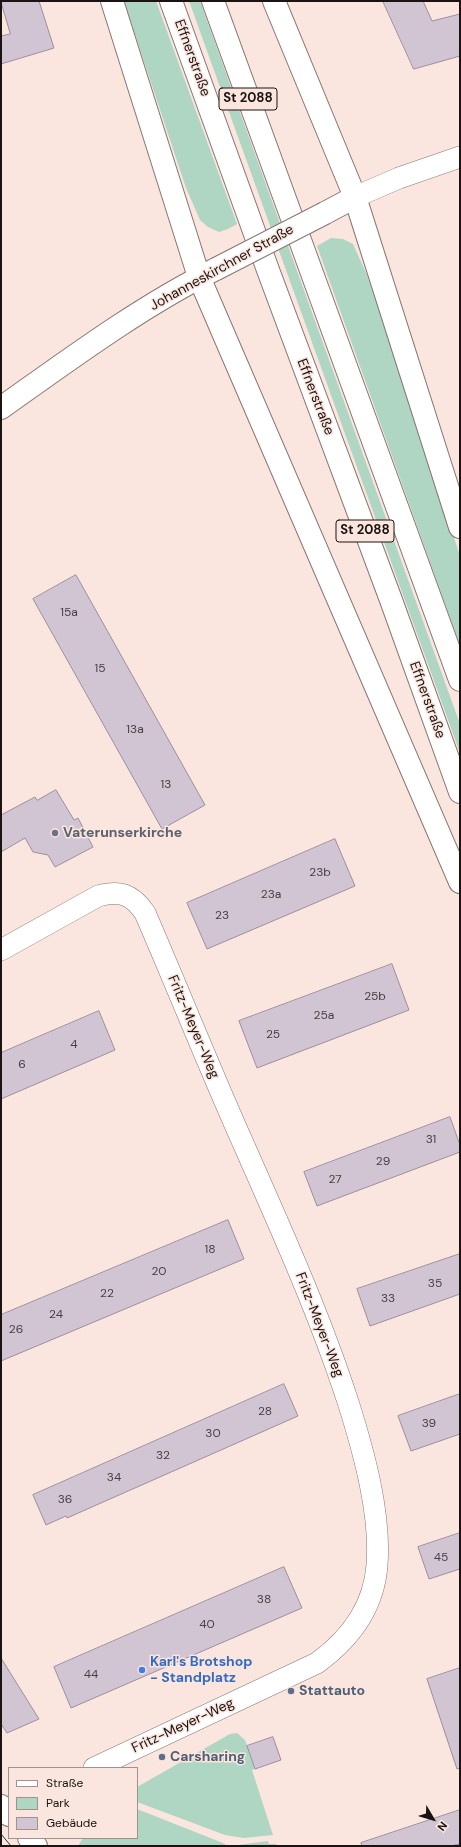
<!DOCTYPE html>
<meta charset="utf-8">
<style>
body{margin:0}
#map{position:relative;width:461px;height:1847px;overflow:hidden;background:#fbe6df;font-family:"DM Sans",sans-serif}
canvas{display:block}
.frame{position:absolute;inset:0;border:2px solid #1a1311;pointer-events:none}
.legend{position:absolute;left:8px;top:1767px;width:130px;height:72px;box-sizing:border-box;background:#fbe6df;border:1px solid #a1928d;margin:0;padding:5px 7px;list-style:none;font-size:12px;color:#1a1311}
.legend li{display:flex;align-items:center;gap:8px;height:20px}
.legend b{width:20px;border:1px solid #a1928d}
.north{position:absolute;left:413px;top:1799px;width:40px;height:40px;-webkit-text-stroke:3px #fbe6df;paint-order:stroke;rotate:128deg;font-size:11px;font-weight:700;line-height:16px;text-align:center;color:#1a1311}
.north::after{content:'';display:block;margin:auto;width:14px;height:18px;background:#1a1311;clip-path:polygon(50% 0,100% 100%,50% 72%,0 100%)}
</style>
<div id="map">
<canvas width="461" height="1847"></canvas>
<div class="frame"></div>
<ul class="legend">
<li><b style="height:5px;background:#fff"></b>Straße</li>
<li><b style="height:11px;background:#afd6c3"></b>Park</li>
<li><b style="height:11px;background:#d1c4d3"></b>Gebäude</li>
</ul>
<div class="north">N</div>
</div>
<script>
const g = document.querySelector('canvas').getContext('2d');
g.lineJoin = 'round';
function fillPath(path, color) { g.fillStyle = color; g.fill(path, 'evenodd'); }
function stroke(path, color, width, dash) { g.strokeStyle = color; g.lineWidth = width; g.lineCap = dash ? 'butt' : 'round'; g.setLineDash(dash || []); g.stroke(path); }
function drawText(font, color, halo, rows, align = 'center') {
  g.font = font + ' "DM Sans",sans-serif'; g.lineWidth = 3; g.setLineDash([]); g.textBaseline = 'middle'; g.strokeStyle = halo; g.fillStyle = color; for (const [text, x, y, turn = 0] of rows) {
    g.save(); g.translate(x, y); g.rotate((+turn || 0) * Math.PI / 180); g.textAlign = isNaN(turn) ? turn : align; if (halo) g.strokeText(text, 0, 0); g.fillText(text, 0, 0); g.restore();
  }
}
fillPath(new Path2D(`
 M124,1H156L237,224L228,229L219,232L208,227L200,220L186,188Z
 M189,1H200L460,724V753Z
 M331,238L343,239L353,244L367,275L392,346L460,556V646L317,246Z
 M237,1733L245,1740L255,1769L252,1770L273,1835L244,1838L225,1835L137,1802V1787L230,1734Z
 M137,1809L223,1843L227,1846H78L83,1838H137Z
 M268,1841L269,1844H276L277,1846H238V1845Z`), '#afd6c3');
const building = new Path2D(`
 M1,1H39L54,48L1,64V36L10,34Z
 M383,1H423L432,21L460,14V56L414,69Z
 M76,575L205,805L162,829L33,599Z
 M56,790L74,820L78,818L93,847L55,867L48,855L33,852L25,838L1,852V815L35,797L37,800Z
 M335,839L355,886L207,949L187,903Z
 M392,964L409,1010L257,1068L239,1021Z
 M99,1011L115,1050L1,1099V1053Z
 M450,1117L460,1145V1152L317,1206L304,1172Z
 M228,1220L244,1259L1,1361V1315Z
 M460,1254V1294L370,1326L357,1289Z
 M284,1384L298,1416L67,1518L66,1516L46,1525L33,1495Z
 M460,1394V1434L411,1451L398,1416Z
 M460,1533V1569L429,1579L418,1547Z
 M284,1567L302,1608L71,1708L54,1667Z
 M1,1658L39,1719L7,1733L1,1724Z
 M460,1668V1768L457,1769L427,1679Z
 M273,1737L281,1760L255,1769L247,1746Z
 M460,1810V1844L450,1846H362L361,1843Z`);
fillPath(building, '#d1c4d3');
stroke(building, '#9b8f9d', 1);
const street = new Path2D(`
 M355,197L399,178L460,157
 M1,950L98,896C120,890 132,894 145,913C178,989 209,1067 243,1143C281,1229 320,1315 349,1405C364,1453 381,1514 377,1565C374,1607 350,1639 317,1663L94,1768`);
const secondary = new Path2D(`
 M325,213L355,197
 M1,408C70,359 140,307 216,269
 M1,1806L9,1815
 M29,1838L36,1846`);
const highway = new Path2D(`
 M112,1L199,277L460,882
 M171,1L268,270L391,600L460,792
 M213,1L460,680
 M274,1L355,197L460,527`);
stroke(street, '#887670', 22);
stroke(secondary, '#887670', 24);
stroke(highway, '#887670', 24);
stroke(street, '#fff', 21);
stroke(secondary, '#fff', 22);
stroke(highway, '#fff', 22);
stroke(new Path2D(`
 M1,1834L11,1846`), '#362d2b', 1);
const secondaryBridge = new Path2D(`
 M216,269L325,213`);
stroke(secondaryBridge, '#887670', 24, []);
stroke(secondaryBridge, '#fff', 22);
for (const [x, y, r, color] of [
 [55,833,4,"#6b7280"],
 [142,1670,4,"#3f7fe0"],
 [291,1691,4,"#5c6f8a"],
 [162,1757,4,"#5c6f8a"]
]) { const dot = new Path2D(); dot.arc(x, y, r, 0, 2 * Math.PI); g.fillStyle = color; g.fill(dot); stroke(dot, '#fbe6df', 1.5); }
drawText('12px', '#483f42', null, [
 ["15a",69,613],
 ["15",100,669],
 ["13a",135,730],
 ["13",166,785],
 ["23b",320,873],
 ["23a",271,895],
 ["23",222,916],
 ["25b",375,997],
 ["25a",324,1016],
 ["25",273,1035],
 ["4",74,1045],
 ["6",22,1065],
 ["31",431,1140],
 ["29",383,1162],
 ["27",335,1180],
 ["18",210,1250],
 ["20",159,1272],
 ["35",435,1284],
 ["22",107,1294],
 ["33",388,1299],
 ["24",56,1315],
 ["26",16,1330],
 ["28",265,1412],
 ["39",429,1424],
 ["30",213,1434],
 ["32",163,1456],
 ["34",114,1478],
 ["36",65,1500],
 ["45",441,1558],
 ["38",264,1600],
 ["40",207,1625],
 ["44",91,1675]
]);
for (const [x, y, w] of [
 [248,99,58],
 [365,531,58]
]) { const box = new Path2D(); box.roundRect(x - w / 2, y - 11, w, 22, 3); g.fillStyle = '#fbe6df'; g.fill(box); stroke(box, '#1a1311', 1); }
drawText('bold 13px', '#1a1311', null, [
 ["St 2088",248,99],
 ["St 2088",365,531]
]);
drawText('14px', '#1a1311', '#fbe6df', [
 ["Effnerstraße",192,58,70],
 ["Johanneskirchner Straße",222,268,-29],
 ["Effnerstraße",315,397,69],
 ["Effnerstraße",427,700,70],
 ["Fritz-Meyer-Weg",193,1027,67],
 ["Fritz-Meyer-Weg",319,1325,69],
 ["Fritz-Meyer-Weg",183,1726,-25]
]);
drawText('bold 14px', '#5b616d', '#fbe6df', [
 ["Vaterunserkirche",63,833]
], 'left');
drawText('bold 14px', '#366cbe', '#fbe6df', [
 ["Karl's Brotshop",150,1662],
 ["- Standplatz",150,1678]
], 'left');
drawText('bold 14px', '#4e5e75', '#fbe6df', [
 ["Stattauto",299,1691],
 ["Carsharing",170,1757]
], 'left');
</script>
